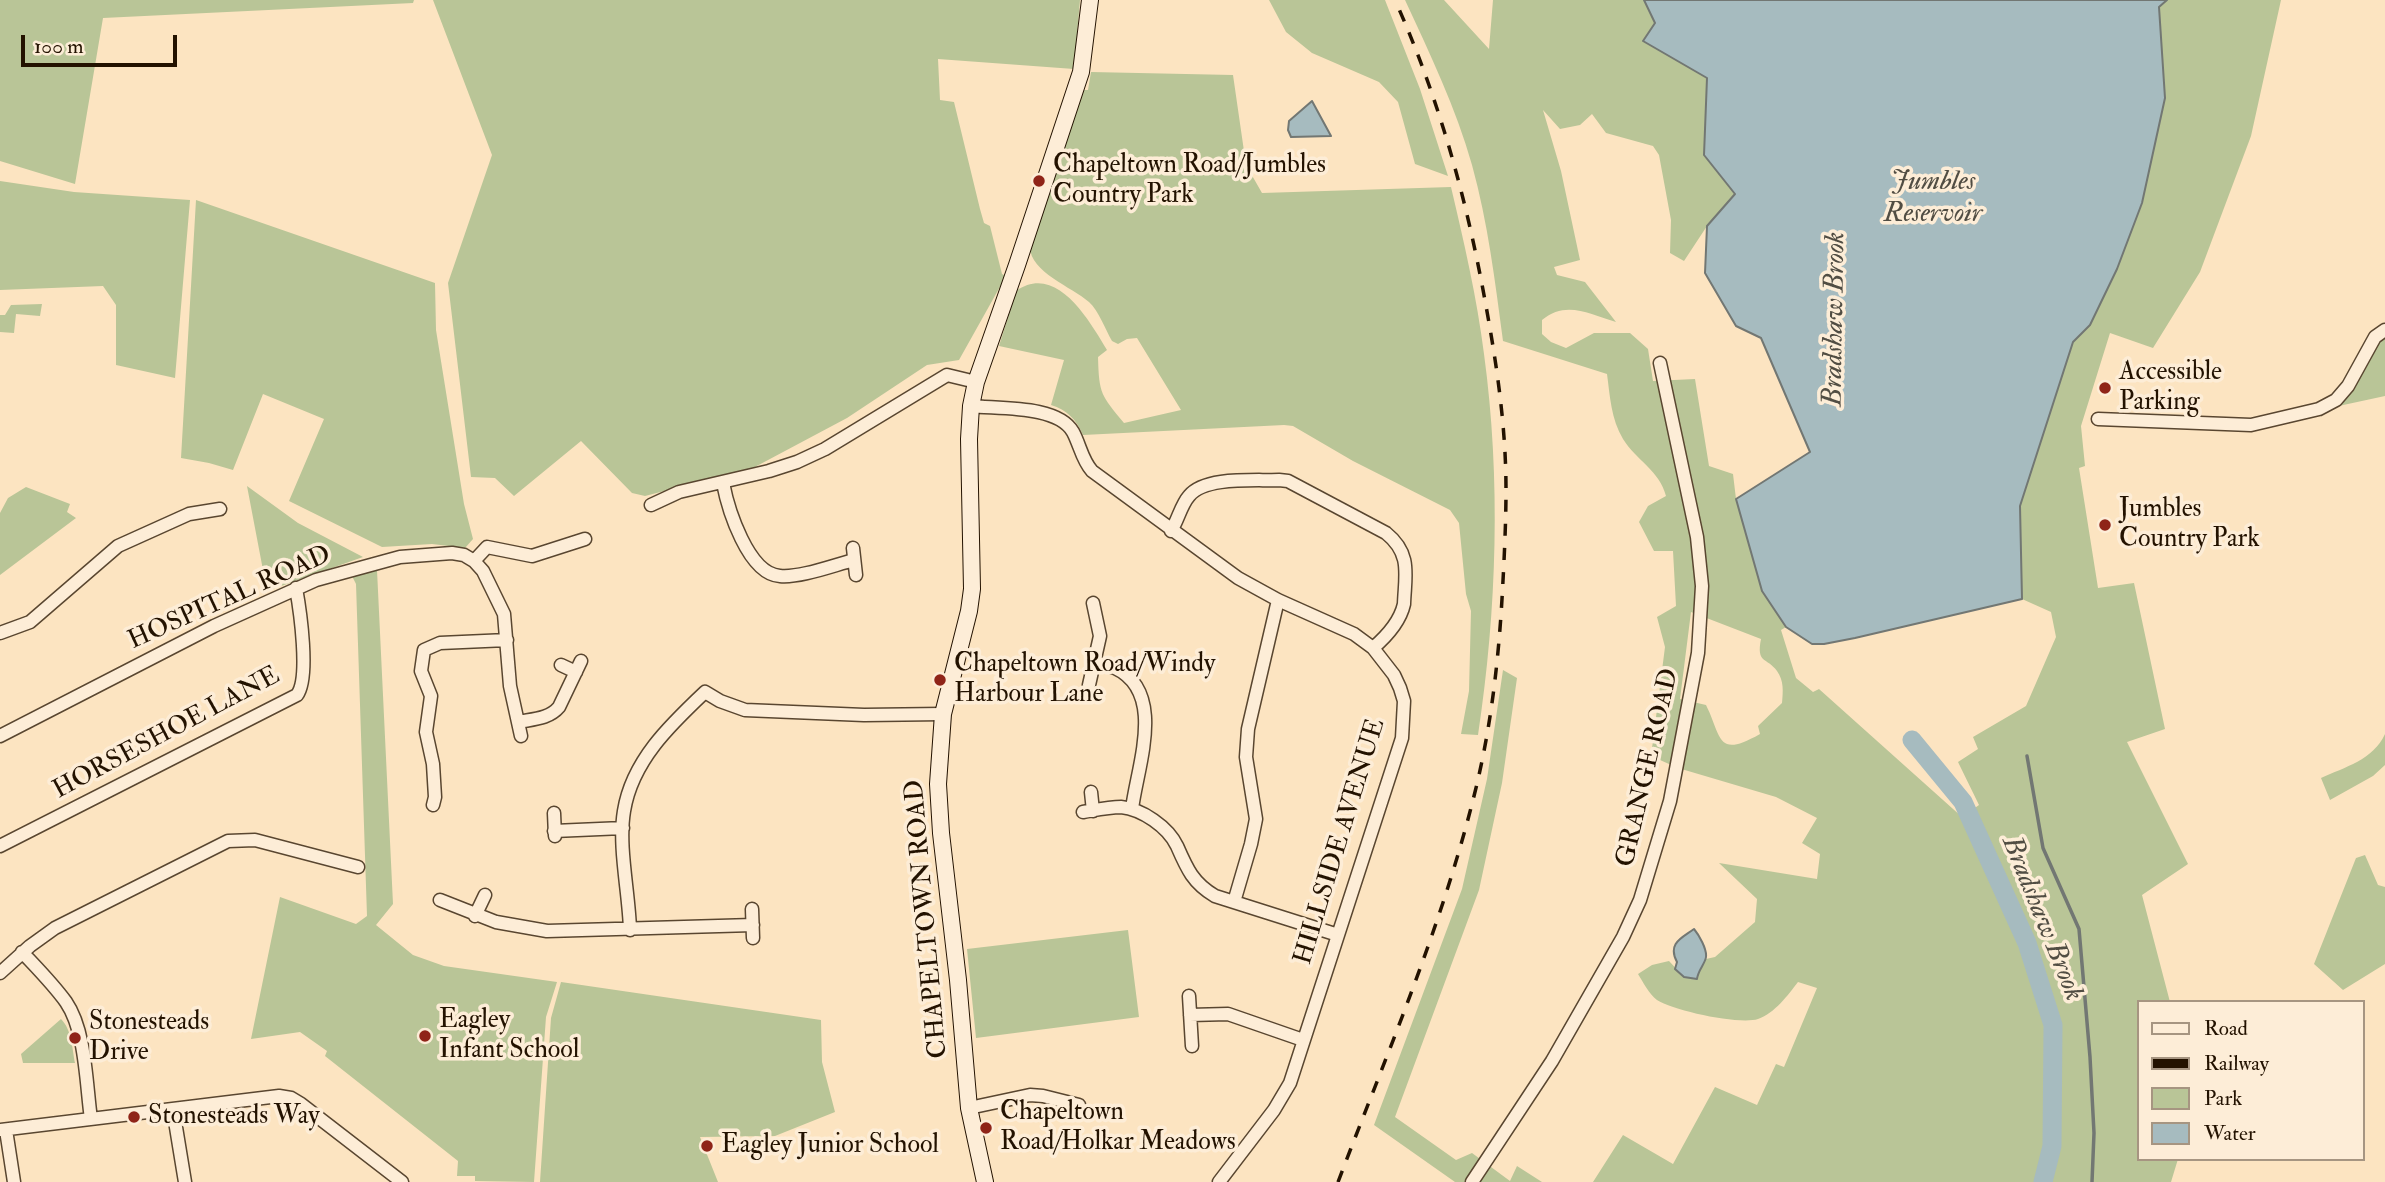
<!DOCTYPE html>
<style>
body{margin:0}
#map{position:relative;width:2385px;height:1182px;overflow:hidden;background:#fce4c1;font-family:"IM FELL Double Pica",serif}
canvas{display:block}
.legend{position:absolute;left:2137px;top:1000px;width:228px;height:161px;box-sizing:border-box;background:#fdedd7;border:2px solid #a69581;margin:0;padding:9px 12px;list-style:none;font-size:21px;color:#231200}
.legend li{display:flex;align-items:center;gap:14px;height:35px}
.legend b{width:35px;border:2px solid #a69581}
.scale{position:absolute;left:21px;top:35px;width:156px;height:32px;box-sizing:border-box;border:4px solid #231200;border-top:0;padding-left:9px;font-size:21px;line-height:24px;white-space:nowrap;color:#231200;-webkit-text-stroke:5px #fdedd7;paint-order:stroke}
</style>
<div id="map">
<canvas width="2385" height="1182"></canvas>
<ul class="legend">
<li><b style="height:9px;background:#fdedd7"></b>Road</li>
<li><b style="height:9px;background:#231200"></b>Railway</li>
<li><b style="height:19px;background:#b9c597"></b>Park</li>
<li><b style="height:19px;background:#a6bbbf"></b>Water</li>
</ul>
<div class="scale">100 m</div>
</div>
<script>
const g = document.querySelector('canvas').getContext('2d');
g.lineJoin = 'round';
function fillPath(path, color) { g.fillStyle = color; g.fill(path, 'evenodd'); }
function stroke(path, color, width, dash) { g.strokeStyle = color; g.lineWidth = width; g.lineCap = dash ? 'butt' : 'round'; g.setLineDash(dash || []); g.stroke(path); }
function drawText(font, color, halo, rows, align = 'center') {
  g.font = font + ' "IM FELL Double Pica",serif'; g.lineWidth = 7; g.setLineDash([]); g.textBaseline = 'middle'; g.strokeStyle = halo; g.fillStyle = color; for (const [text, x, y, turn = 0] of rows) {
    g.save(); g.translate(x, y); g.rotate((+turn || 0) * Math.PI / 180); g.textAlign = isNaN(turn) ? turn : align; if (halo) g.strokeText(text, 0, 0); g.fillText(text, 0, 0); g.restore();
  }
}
fillPath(new Path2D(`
 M0,0H414L413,3L103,18L75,184L0,161Z
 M433,0H1080L1074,69L938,59L940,100L954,102L980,209L984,223L990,226L1002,274L1006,276L959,360L927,365L847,418L753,468L645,496L632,493L581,441L514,496L495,478L471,477L448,283L492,155Z
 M1269,0H1385L1420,89L1448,176L1415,164L1398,102L1379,82L1312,53L1286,32Z
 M1405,0H1444L1489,49L1493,0H1644L1655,23L1643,41L1707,78L1704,155L1735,194L1707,226L1684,261L1670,253L1671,220L1659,155L1653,146L1606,133L1592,114L1580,125L1560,129L1543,110L1561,171L1580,260L1554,267L1557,275L1585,282L1616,322C1589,314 1566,300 1542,320V334L1551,342L1566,348L1594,333H1630L1648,349L1653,381L1695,379L1709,466L1733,474L1736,499L1762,591L1786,627L1781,630L1796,678L1813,692L1819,689L1962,817L1979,805L1958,762L1978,749L1973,737L2026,706L2056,637L2051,612L2022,599L2020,506L2073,342L2090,325L2117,269L2142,203L2165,98L2159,7L2167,0H2281L2251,136L2200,272L2153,348L2110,333L2081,426L2085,466L2079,468L2098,588L2134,583L2165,729L2127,742L2188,864L2142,895L2170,1002H2138V1159H2178L2171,1182H1593L1623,1135L1673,1164L1715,1087L1757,1105L1776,1064L1784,1067L1817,988L1798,982C1788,995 1775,1013 1758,1019C1740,1025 1674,1011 1657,1000C1649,994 1643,982 1638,974L1652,965L1669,961L1684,977L1698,973L1706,959L1715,957L1755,922L1757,899L1719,863L1817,879L1820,854L1802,843L1817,818L1776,797L1678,768L1651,756L1665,647L1657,617L1676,606L1673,551H1654L1639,522L1648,506L1666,496C1660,471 1636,460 1623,439C1611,419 1610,396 1607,374L1503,341C1495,281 1488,223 1472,165C1456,108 1430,54 1405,0ZM1691,612L1761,639C1756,664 1767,657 1777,671C1784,681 1783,691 1782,703L1758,726L1760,734C1716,759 1722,737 1706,705L1680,699Z
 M1091,72L1233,75L1246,165L1262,193L1451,187C1464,242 1477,298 1484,354C1501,479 1497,610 1478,735L1461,734L1469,691L1471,611L1466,594L1459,523L1450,510L1353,461L1293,426L1284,425L1083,435C1076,419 1067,410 1051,405L1064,360L999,346L1016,291C1057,262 1090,322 1107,350L1098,357C1099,394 1101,395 1124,423L1181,410L1137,338L1127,339L1118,344L1112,341C1105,329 1099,311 1089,302C1072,287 1030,272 1030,247L1082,90H1088Z
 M0,181L74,192L190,200L175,378L116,365V305L103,286L0,290Z
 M196,200L435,283L436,330L464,504L473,539L465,548L432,544L382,547L289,501L324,419L263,394L233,470L209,463L181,458Z
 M42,304L40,316L16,314L14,333L0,332V315H5L11,305Z
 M2385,337V396L2334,407L2379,339Z
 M247,486L298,523L363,557L267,591Z
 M26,487L70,504L67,512L76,518L0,575V513L8,498Z
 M377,570L393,904L376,925L413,955L444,966L557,982L546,1017L534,1182L475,1181V1176H457L458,1161L325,1056L327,1051L300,1032L251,1039L280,897L356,924L367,916L356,584L352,576Z
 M1503,670L1517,678L1502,783L1479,890L1395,1117L1456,1160L1472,1153L1510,1181L1517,1166L1542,1182H1455L1374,1125L1462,889L1487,779Z
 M2385,734V765L2373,776L2330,800L2321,778C2345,767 2373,760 2385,734Z
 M2365,855L2378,885L2385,887V964L2343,990L2314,964L2356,858Z
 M1128,930L1139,1017L976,1038L967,949Z
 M561,982L821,1020L822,1062L835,1112L775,1136L700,1137L718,1182H540L551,1018Z
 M61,1019C72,1030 72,1048 75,1063H23L21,1054Z`), '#b9c597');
const water = new Path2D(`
 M1644,0H2167L2159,7L2165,98L2142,203L2117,269L2090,325L2073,342L2020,506L2022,599L1855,638L1824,644H1812L1786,627L1762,591L1736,499L1810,452L1761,338L1736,326L1705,273L1707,226L1735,194L1704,155L1707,78L1643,41L1655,23Z
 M1312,101L1331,136L1291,137L1288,130L1289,121Z
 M1694,929C1699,935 1707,949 1706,957C1705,964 1698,970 1697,979L1684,977L1675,969L1677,962C1667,943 1682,938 1694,929Z`);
fillPath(water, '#a6bbbf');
stroke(water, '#727773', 2);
stroke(new Path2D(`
 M2027,756L2043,848L2079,929L2090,1057L2094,1133L2092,1182`), '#727773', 3.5);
stroke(new Path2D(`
 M1912,740L1963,802L2027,943L2053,1025L2052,1146L2043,1182`), '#a6bbbf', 19);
const street = new Path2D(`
 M971,406C999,409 1058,405 1073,432C1080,445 1082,460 1092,471L1238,578L1278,600L1354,634L1373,648L1394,675L1400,688L1404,701L1402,738L1290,1083L1274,1110L1219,1182
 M2098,419L2251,425L2319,409L2336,400L2348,386L2375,337L2385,330
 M723,483C728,509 748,574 780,576C800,578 834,565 854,560
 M651,505L679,492L769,471L797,462L825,449L947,375L976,382
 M1171,531C1178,520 1181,505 1189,496C1205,476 1255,481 1279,480L1288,481L1386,533C1412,554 1405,575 1404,604C1400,622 1387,636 1373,648
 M853,548L856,575
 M474,561L487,547L532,556L585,539
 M0,633L30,622L118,546L189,514L220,509
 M1095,662C1101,664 1109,666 1115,668C1167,692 1137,767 1132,809
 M561,665L576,672
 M1089,685L1100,636L1093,603
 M518,722C533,719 549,719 559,707L581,661
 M0,736L214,626L316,580L400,557L452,553L464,555L474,561L483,571L504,614L510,686L521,736
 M1091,792L1093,811
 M433,805L435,797L433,764L426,732L431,696L421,671L424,650L440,643L507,640
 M1083,812C1095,810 1109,807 1121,807C1142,809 1168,827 1177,846C1187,869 1193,883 1215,896L1338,935
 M554,813L555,836
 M554,831L623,828
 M0,846L297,695C310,678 300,610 296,588
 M440,900L496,922L547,931L753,925
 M1234,902L1251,844L1256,819L1246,757L1248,729L1278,600
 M752,909L753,938
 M475,916L485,895
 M630,930C629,892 618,847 624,811C632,761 670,725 705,692L720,701L745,710L864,715L943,714
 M22,952C37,968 53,984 66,1002C86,1031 86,1084 91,1119
 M0,973L30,946L55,928L228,841L255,840L358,867
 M1189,996L1192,1046
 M1190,1015L1228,1014L1303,1040
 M969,1108L1030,1095L1043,1096L1079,1105
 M173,1109L185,1182
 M0,1130L279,1096L291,1098L301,1104L402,1182
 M6,1130L14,1182
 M1472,1182L1552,1061L1623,937L1640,900L1670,801L1698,653L1702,586L1697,537L1660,363`);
const secondary = new Path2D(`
 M985,1182L969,1108L958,980L941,833L938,784L943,714L969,611L972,589L969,439L971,406L976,382L1017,265L1081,72L1090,0`);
stroke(street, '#594630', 15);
stroke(secondary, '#231200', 18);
stroke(street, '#fdedd7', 12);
stroke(secondary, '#fdedd7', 16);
stroke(new Path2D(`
 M1338,1182C1386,1056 1440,931 1473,800C1490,734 1498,667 1502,599C1504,563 1506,525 1506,489C1506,428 1497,366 1486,306C1467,200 1439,98 1395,0`), '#231200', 3.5, [12, 12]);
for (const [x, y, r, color] of [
 [1039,181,7,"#8f2418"],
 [2105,388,7,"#8f2418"],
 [2105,525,7,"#8f2418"],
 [940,680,7,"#8f2418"],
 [425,1036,7,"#8f2418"],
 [75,1038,7,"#8f2418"],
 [134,1117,7,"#8f2418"],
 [986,1128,7,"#8f2418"],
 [707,1146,7,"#8f2418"]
]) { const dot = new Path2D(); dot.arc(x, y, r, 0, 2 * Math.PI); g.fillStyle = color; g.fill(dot); stroke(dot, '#fdedd7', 2.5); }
drawText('26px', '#231200', '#fdedd7', [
 ["Chapeltown Road/Jumbles",1053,166],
 ["Country Park",1053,196],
 ["Accessible",2119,373],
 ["Parking",2119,403],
 ["Jumbles",2119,510],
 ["Country Park",2119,540],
 ["Chapeltown Road/Windy",954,665],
 ["Harbour Lane",954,695],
 ["Eagley",439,1021],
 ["Infant School",439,1051],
 ["Stonesteads",89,1023],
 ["Drive",89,1053],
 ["Chapeltown",1000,1113],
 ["Road/Holkar Meadows",1000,1143],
 ["Stonesteads Way",148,1117],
 ["Eagley Junior School",721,1146]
], 'left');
drawText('26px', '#231200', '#fdedd7', [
 ["HOSPITAL ROAD",230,599,-24],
 ["HORSESHOE LANE",167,734,-28],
 ["GRANGE ROAD",1649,768,-77],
 ["HILLSIDE AVENUE",1341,842,-73],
 ["CHAPELTOWN ROAD",928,919,-95]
]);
drawText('italic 28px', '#514d43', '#fdedd7', [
 ["Jumbles",1933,183],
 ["Reservoir",1933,215],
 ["Bradshaw Brook",1836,319,-89],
 ["Bradshaw Brook",2041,919,68]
]);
</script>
